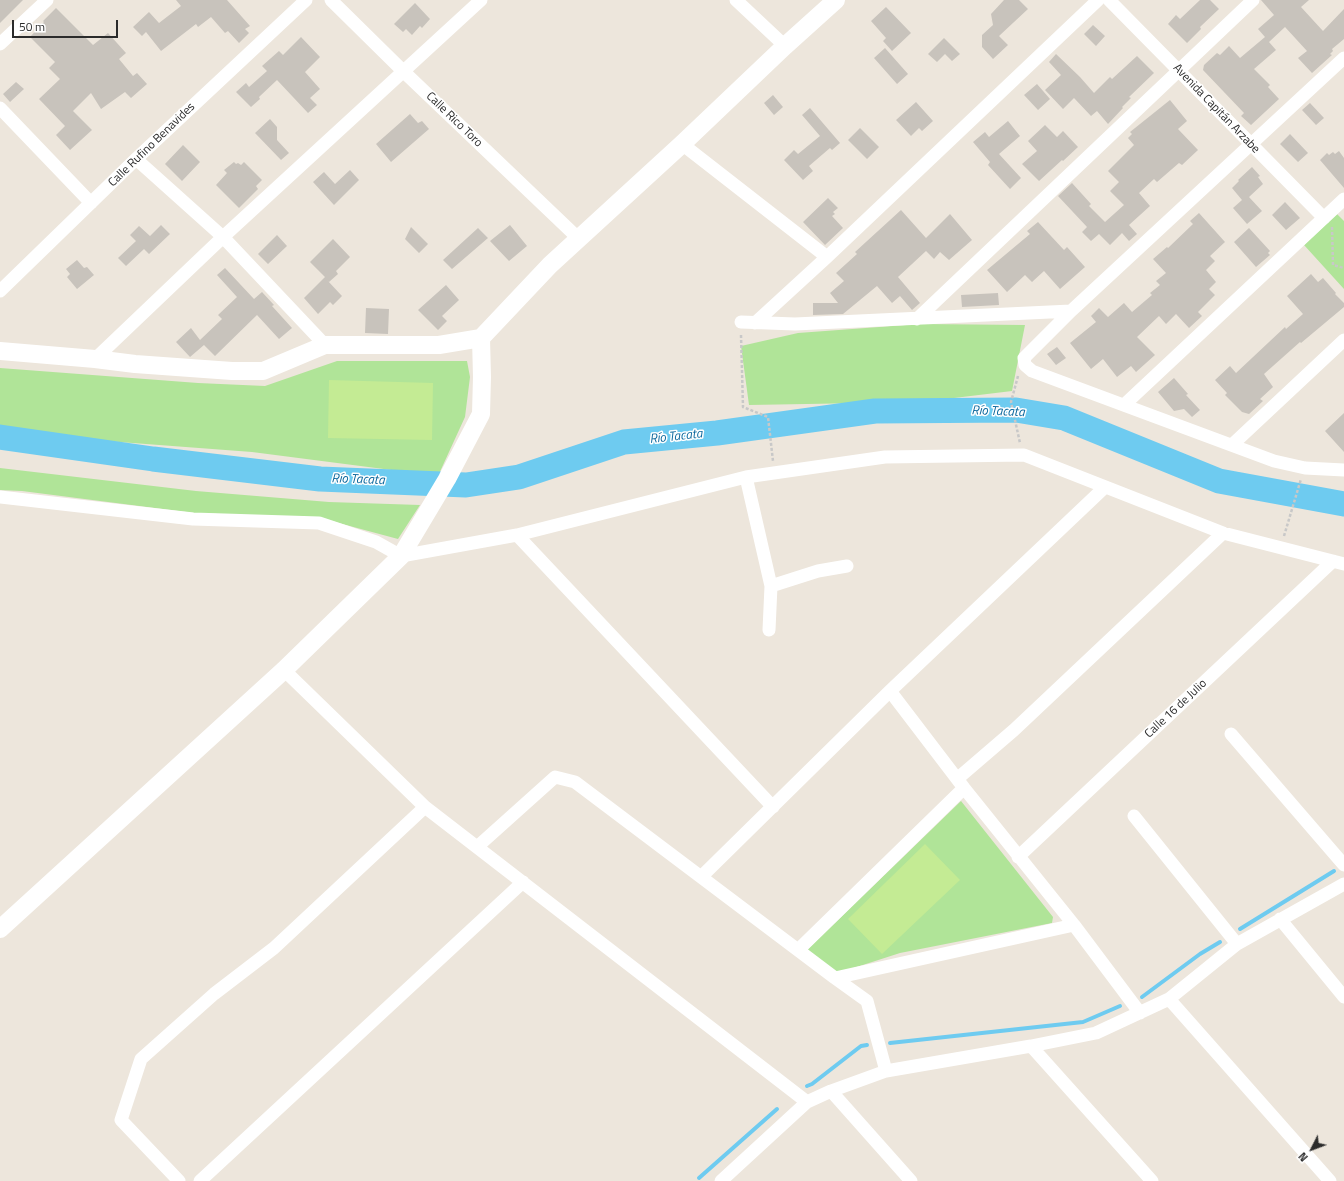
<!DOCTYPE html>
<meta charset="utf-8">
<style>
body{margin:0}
#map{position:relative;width:1344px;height:1181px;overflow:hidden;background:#ede6dc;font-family:"Titillium Web",sans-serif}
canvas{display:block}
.north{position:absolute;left:1292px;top:1129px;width:40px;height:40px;-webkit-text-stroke:3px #fff;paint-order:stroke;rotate:228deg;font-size:11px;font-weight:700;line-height:16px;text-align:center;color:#2b2b2b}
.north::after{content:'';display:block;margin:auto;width:14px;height:18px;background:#2b2b2b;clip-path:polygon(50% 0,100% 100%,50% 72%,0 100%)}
.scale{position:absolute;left:12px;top:20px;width:106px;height:18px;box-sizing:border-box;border:2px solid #2b2b2b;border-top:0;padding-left:5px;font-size:12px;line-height:14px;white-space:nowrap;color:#2b2b2b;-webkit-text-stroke:3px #fff;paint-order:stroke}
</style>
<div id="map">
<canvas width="1344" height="1181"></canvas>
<div class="north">N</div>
<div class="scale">50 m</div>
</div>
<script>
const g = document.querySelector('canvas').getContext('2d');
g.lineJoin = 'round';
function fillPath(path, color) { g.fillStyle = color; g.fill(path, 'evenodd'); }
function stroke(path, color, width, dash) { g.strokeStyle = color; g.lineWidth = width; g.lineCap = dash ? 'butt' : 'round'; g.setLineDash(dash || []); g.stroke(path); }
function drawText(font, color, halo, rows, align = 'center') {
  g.font = font + ' "Titillium Web",sans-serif'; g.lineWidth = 3; g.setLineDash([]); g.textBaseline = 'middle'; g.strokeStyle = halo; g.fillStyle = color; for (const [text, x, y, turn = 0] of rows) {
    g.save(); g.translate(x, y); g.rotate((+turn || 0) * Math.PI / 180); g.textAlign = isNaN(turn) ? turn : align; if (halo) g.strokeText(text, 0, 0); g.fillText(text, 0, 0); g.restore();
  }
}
fillPath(new Path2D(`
 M1337,214L1344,221V289L1304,245Z
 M920,324L1025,325L1012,391L921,402L749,405L741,346L798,333Z
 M337,361H467L470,377L465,417L438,476L252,452L0,433V368L198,383L265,386Z
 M0,468L196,491L329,502L420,505L398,539L320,518L194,513L22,491L0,490Z
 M961,801L1053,917L1052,923L900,953L838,973L807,950Z`), '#b0e498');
fillPath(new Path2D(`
 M329,380L433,383L432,440L328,438Z
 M925,844L960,880L882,954L848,919Z`), '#c4eb94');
stroke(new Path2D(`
 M1240,929L1334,871
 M1142,997L1200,954L1220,942
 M890,1043L1083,1022L1120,1006
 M807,1086L812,1084L861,1046L867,1045
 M699,1178L777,1109`), '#6ecbf0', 4);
stroke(new Path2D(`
 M0,437L153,459L320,479L466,485L519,477L624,442L717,433L875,411L1016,410L1064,418L1219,481L1344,504`), '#6ecbf0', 25);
fillPath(new Path2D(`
 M0,0H23L0,23Z
 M176,0H227L250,26L245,29L249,33L239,43L228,31L225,33L211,17L198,27L196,24L161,51L146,32L142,36L133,27L149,12L159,23L181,6Z
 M1004,0H1019L1028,9L999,36L1008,45L993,59L982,47V35L993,25L991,14Z
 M1200,0H1210L1219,9L1200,27L1201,29L1187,43L1168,24L1176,15L1180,19Z
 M1261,0H1309L1301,7L1323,31L1344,9V39L1332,49L1333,51L1330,54L1332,55L1312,73L1298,58L1307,51L1285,27L1269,42L1276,50L1254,69L1270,85L1268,87L1279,99L1251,125L1241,116L1244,113L1203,70L1204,65L1217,53L1220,55L1229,46L1240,58L1265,37L1258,29L1274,15Z
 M415,3L430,19L422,28L420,26L412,35L406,29L403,32L394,24Z
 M886,7L911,33L892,51L883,41L886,38L871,21Z
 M56,8L93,45L108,33L126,53L119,59L133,76L137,73L147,84L131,98L125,92L101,109L91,93L73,111L92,130L70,150L56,135L65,126L39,99L60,79L49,68L55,62L30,37L44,22L43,21Z
 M1093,25L1105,36L1096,46L1084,34Z
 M301,37L320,57L305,72L320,89L310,98L317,105L308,113L277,80L259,97L260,99L251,107L236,92L246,83L249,87L267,71L262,66L279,51L283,55Z
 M944,38L960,54L952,61L945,54L937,62L928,54Z
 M885,48L908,74L897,84L874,58Z
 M1056,54L1080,77L1094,93L1110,77L1112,79L1137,56L1154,73L1129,97L1131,98L1122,107L1123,108L1108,124L1097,111L1091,116L1074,98L1063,109L1045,90L1061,75L1049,62Z
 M16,82L24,89L10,102L3,94Z
 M1037,84L1050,99L1038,110L1024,95Z
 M773,95L783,107L774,115L764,103Z
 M1170,100L1187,121L1178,129L1198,150L1182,165L1179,163L1157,182L1154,179L1139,193L1150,206L1129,225L1137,234L1129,241L1122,233L1110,245L1099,234L1091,241L1082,232L1087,227L1058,196L1072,183L1091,204L1089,206L1105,222L1124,205L1110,191L1119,182L1108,171L1134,145L1128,138L1132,134L1130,132Z
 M916,102L933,121L922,131L919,128L911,136L896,120Z
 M1310,103L1324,118L1316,125L1302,110Z
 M810,108L840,143L832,150L830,148L809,166L813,171L803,180L784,160L794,150L798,154L820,136L802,115Z
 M410,114L418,123L422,121L429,129L391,162L376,144Z
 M270,119L277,127V140L289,153L281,160L255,133Z
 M1008,121L1020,136L999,154L1021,178L1010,189L988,165L990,162L973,142L985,132L989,137Z
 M1045,125L1057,137L1063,131L1078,147L1063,161L1062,160L1039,181L1022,164L1037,151L1028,141Z
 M860,128L879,147L867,159L848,140Z
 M1290,134L1308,153L1298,162L1280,144Z
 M183,145L200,162L182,181L165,164Z
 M1339,151L1344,158V188L1320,160L1327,153L1329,155L1333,152L1335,154Z
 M234,162L236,164L238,163L241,165L244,162L262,180L256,186L258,189L239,208L216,185L227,173L224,170Z
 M1252,167L1260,176L1258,177L1263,184L1249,197L1262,211L1247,224L1233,208L1242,200L1232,188L1239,181L1238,180Z
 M350,170L359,180L334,205L313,182L324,172L335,184Z
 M828,198L838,208L833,212L835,214L832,216L843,228L825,245L803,222Z
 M1285,202L1300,218L1286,230L1272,215Z
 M901,210L926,238L950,214L972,240L949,260L940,252L934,259L926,251L898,277L920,303L912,310L900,296L892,303L877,286L843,314L813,315V303H838L830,293L844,281L836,273L857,254L855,252Z
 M1199,213L1225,242L1210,256L1215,261L1206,270L1216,282L1209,289L1215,295L1198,312L1202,316L1189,328L1176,314L1166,324L1159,316L1137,337L1155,355L1136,372L1131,366L1117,377L1103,359L1091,369L1070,343L1096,322L1091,316L1099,308L1108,317L1124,303L1132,312L1152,295L1150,293L1160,285L1156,281L1166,273L1153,259L1167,247L1168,248L1193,224L1190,221Z
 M1038,222L1064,250L1067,247L1085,267L1060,289L1044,271L1032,282L1025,275L1007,292L987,270L1030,234L1027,231Z
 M161,225L170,234L149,254L144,249L126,266L118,258L136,241L130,235L139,226L150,236Z
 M510,225L527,246L509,261L490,241Z
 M411,227L428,244L419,253L405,239Z
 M478,228L488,238L452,269L443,260Z
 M1249,228L1270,251L1268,253L1270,255L1256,267L1234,242Z
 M277,235L287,246L268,264L258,254Z
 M333,239L350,257L336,271L338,274L329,282L327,280L342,296L333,305L330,302L318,314L304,298L325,277L310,262Z
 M77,260L84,268L87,267L94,275L77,289L67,277L70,274L66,269Z
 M225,268L254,299L262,292L274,305L272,306L292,328L279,339L257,315L215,356L204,345L190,357L176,342L191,328L200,340L222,319L218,315L237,297L217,275Z
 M1311,274L1318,282L1323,278L1336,293L1335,294L1344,303V307L1301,343L1300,342L1264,374L1273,387L1260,399L1263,401L1249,414L1242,412L1225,395L1227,393L1215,380L1230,366L1236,373L1285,327L1286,329L1303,314L1287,296Z
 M446,285L459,300L442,316L447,321L438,330L418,310Z
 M998,293L999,305L962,307L961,295Z
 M366,308L389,309L388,334L365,333Z
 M1057,347L1066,358L1056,365L1047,354Z
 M1174,378L1188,394L1186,395L1200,410L1192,417L1184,409L1174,411L1158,392Z
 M1344,413V452L1325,431Z`), '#c8c3bc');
stroke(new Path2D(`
 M1332,227L1333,265L1344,268
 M741,335L743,407L768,417L773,461
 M1018,376L1011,402L1020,443
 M1284,536L1301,479`), '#c8c8c8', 2.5, [3, 2]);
stroke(new Path2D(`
 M331,0L403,71L578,238
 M736,0L785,46
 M1109,0L1324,218
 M0,44L47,0
 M1344,58L1071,311L1024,358L1025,365L1032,371L1274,461L1305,468L1344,470
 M0,108L91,203
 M682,144L827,257
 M136,159L223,237L325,345
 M0,291L136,159L306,0
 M917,319L1253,0
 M741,322L795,324L1071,311
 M755,323L827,257L1098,0
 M95,359L223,237L481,0
 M1124,405L1344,199
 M1233,444L1344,340
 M746,477L771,586L769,630
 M0,497L193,519L319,523L376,542L401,556L517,535L746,477L885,457L1024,455L1223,533L1344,564
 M517,535L773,807
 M771,586L818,571L847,566
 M284,670L425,807L807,1102
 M890,691L964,788L1074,925L1140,1013
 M1231,734L1344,865
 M957,779L1014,730L1223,533
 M1134,816L1237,944
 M477,847L555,777L575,782L835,978L867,1001L886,1071
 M1018,857L1333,561
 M701,877L890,691L1105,487
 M1280,919L1344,997
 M798,950L964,788
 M835,978L1074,925
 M1169,999L1330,1181
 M1031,1046L1152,1181
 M831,1091L911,1181
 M179,1181L121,1120L141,1059L214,994L274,948L425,807
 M200,1181L523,882
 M721,1181L807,1102L831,1091L886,1071L1031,1046L1096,1033L1169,999L1237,944L1344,884`), '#fff', 13);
stroke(new Path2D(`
 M0,351L95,359L135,364L232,371H263L325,345H439L481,338
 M0,929L284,670L401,556L447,479L481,414L482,377L481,338L550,265L682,144L785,46L836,0`), '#fff', 18);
drawText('12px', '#2b2b2b', '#fff', [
 ["Avenida Capitán Arzabe",1216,109,46],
 ["Calle Rico Toro",454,120,44],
 ["Calle Rufino Benavides",152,145,-44],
 ["Calle 16 de Julio",1176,709,-43]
]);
drawText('italic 13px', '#0c689d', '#fff', [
 ["Río Tacata",998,412,2],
 ["Río Tacata",676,437,-6],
 ["Río Tacata",358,480,2]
]);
</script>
